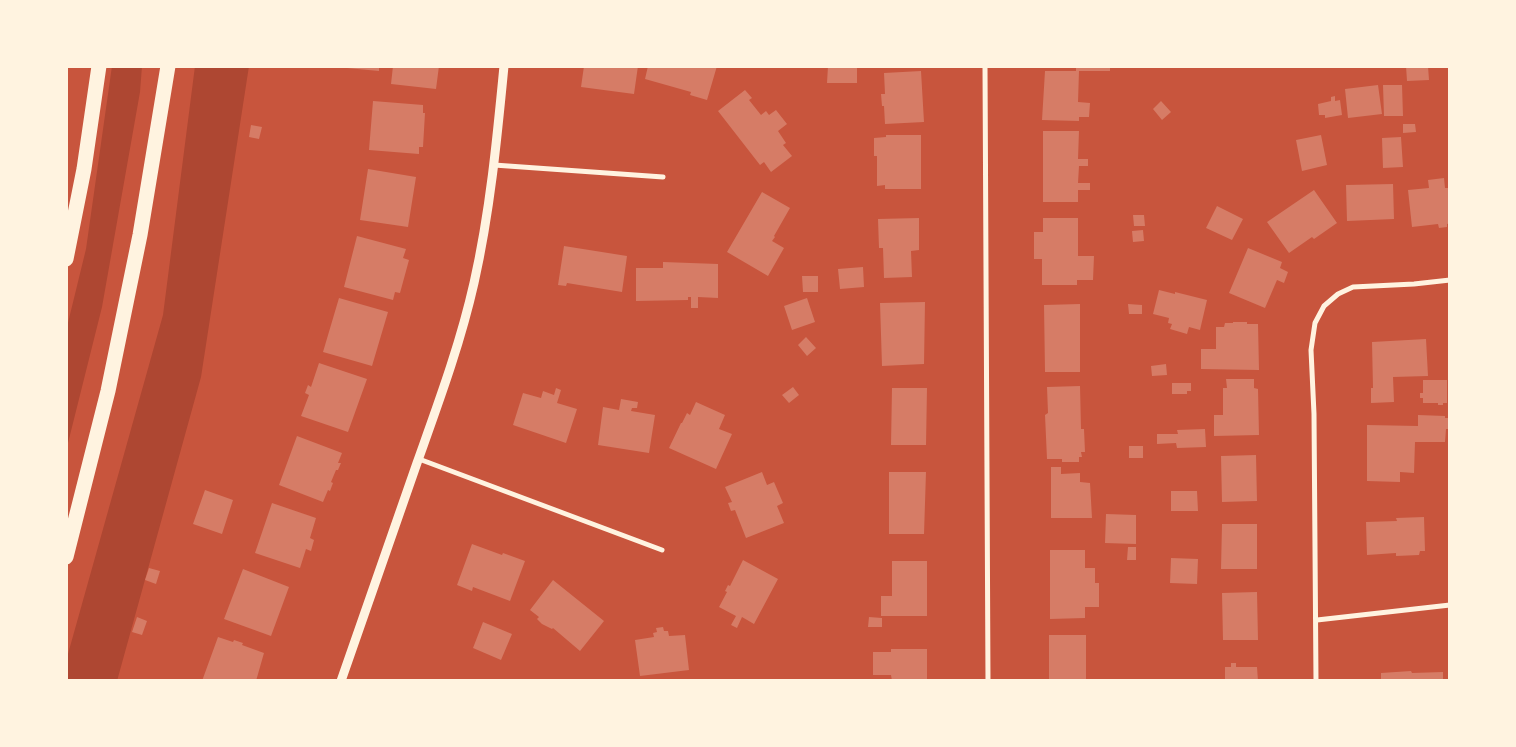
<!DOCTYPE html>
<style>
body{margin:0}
#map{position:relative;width:1516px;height:747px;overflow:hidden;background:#c8553d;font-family:"IBM Plex Serif",serif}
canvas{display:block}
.frame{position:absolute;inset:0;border:68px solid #fff3e0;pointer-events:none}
</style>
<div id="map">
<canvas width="1516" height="747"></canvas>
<div class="frame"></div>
</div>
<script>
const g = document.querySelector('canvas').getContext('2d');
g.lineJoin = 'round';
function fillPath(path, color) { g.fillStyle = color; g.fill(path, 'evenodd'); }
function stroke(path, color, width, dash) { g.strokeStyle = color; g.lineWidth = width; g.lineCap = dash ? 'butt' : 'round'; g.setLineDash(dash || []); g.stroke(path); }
fillPath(new Path2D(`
 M112,66H142L140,92L102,307L66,451V331L86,249Z
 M195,66H249L201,377L117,681H66V661L163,315Z`), '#ae4732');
fillPath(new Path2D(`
 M347,66H379V71L347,68Z
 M393,66H439L436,89L391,84Z
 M584,66H638L634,94L581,87Z
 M648,66H717L707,100L690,95L691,92L645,79Z
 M828,66H857V83H827Z
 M1076,66H1110V71H1079L1078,102L1090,103L1089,117H1079V121L1042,120L1045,71H1076Z
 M1406,66H1428L1429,80L1407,81Z
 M921,71L924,122L885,124L884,106H882L881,94H885L884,73Z
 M1378,85L1382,114L1348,118L1345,89Z
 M1383,85H1402L1403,116H1384Z
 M745,90L752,98L749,100L761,115L766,111L769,115L776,110L787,124L778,131L786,143L783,145L792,156L771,172L764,162L760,165L718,111Z
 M1335,96V101L1340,100L1342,115L1325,118V115H1319L1318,104L1331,101V97Z
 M373,101L423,105V113H425L423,147H419V154L369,150Z
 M1161,101L1171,112L1162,120L1153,109Z
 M1403,124H1415L1416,132L1403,133Z
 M251,125L262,127L259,139L249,137Z
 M1043,131H1079L1078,159H1088V166H1079L1078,183H1090V190H1078V202H1043Z
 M886,135H921V189H885V185L877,186V156H874V138L886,137Z
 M1321,135L1327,165L1302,171L1296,140Z
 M1401,137L1403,167L1383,168L1382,138Z
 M368,169L416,177L408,227L360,220Z
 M1444,178L1445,188H1450V223L1447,224V227L1439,228L1438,224L1412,227L1408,190L1429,188L1428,180Z
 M1393,184L1394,219L1347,221L1346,185Z
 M1314,190L1337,223L1314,239L1312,237L1289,253L1267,222Z
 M762,192L790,208L774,236L775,237L772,241L784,248L768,276L727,252Z
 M1217,206L1243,219L1232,240L1206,228Z
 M1133,215H1144L1145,226H1134Z
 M919,218V250L911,251L912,277L884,278L883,248H879L878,219Z
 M1043,218H1078V256H1094L1093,280H1077V285H1042V259H1034V232H1043Z
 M1143,230L1144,241L1133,242L1132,231Z
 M357,236L406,249L403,258L409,260L400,293L395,292L393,300L344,287Z
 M564,246L627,256L622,292L567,283L566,286L558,285Z
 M1248,248L1282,262L1280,268L1288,272L1284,283L1277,280L1265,308L1229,293Z
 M663,262L718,264V298L698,297V308H691V297H688V300L636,301V268H663Z
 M863,267L864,287L840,289L838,269Z
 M802,276H818V292H803Z
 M1159,290L1175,294V292L1207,300L1200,330L1189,327L1187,334L1170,329L1172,324L1168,323L1169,318L1153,314Z
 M339,298L388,312L372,366L323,352Z
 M807,298L815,322L792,330L784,306Z
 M925,302L924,364L882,366L880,303Z
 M1080,304V372H1045L1044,305Z
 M1128,304L1142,305V314H1129Z
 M1233,322H1247V324H1258L1259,370L1201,369V349H1216V327H1224L1225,323H1233Z
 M806,337L816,348L807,356L798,345Z
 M1426,339L1428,376L1393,377L1394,402L1371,403V388H1373L1372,342Z
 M319,363L367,379L348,432L301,416L309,395L305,393L308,385L311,387Z
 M1166,364L1167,375L1152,376L1151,366Z
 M1226,379H1254V388L1258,389L1259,435L1214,436V415H1223V388H1227Z
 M1423,380H1447V403H1443V405H1438V403H1423V398H1420V393H1423Z
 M1172,383H1191V391H1187V394H1172Z
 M1080,386L1081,429H1084L1085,452H1081L1082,457H1079V462H1062V459H1047L1045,415L1048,413L1047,387Z
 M793,387L799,395L789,403L782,395Z
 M556,388L561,390L557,403L577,409L566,443L513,425L523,393L541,398L543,391L554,395Z
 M892,388H927L926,445H891Z
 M621,399L638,402L637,408H632L631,411L655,415L649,453L598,445L603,407L619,410Z
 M696,402L725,415L719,429L732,434L716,469L669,448L681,423H682L687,413L690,415Z
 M1418,415L1445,416V418H1450V429H1446L1445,442H1415L1414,473L1400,472V482L1367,481V425L1418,426Z
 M1205,429L1206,447L1177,448L1176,443L1157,444V434H1178L1177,430Z
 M297,436L342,453L338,463H341L338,470H336L331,482L333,483L330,491L328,490L323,502L279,485Z
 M1129,446H1143V458H1129Z
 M1256,455L1257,501L1222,502L1221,456Z
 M1051,467H1061V474L1080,473V482L1090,483L1092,518H1051Z
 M762,472L767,485L774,482L783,503L777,506L784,523L746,538L735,510L731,511L728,503L732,502L725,487Z
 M889,472H926L924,534H889Z
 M205,490L233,500L222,534L193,524Z
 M1171,491H1197L1198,511H1171Z
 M272,503L316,518L310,538L314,540L311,551L306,549L300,568L255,553Z
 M1106,514L1136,515V544L1105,543Z
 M1424,517L1425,551H1420L1419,555L1396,556V553L1367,555L1366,522L1397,521L1396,518Z
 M1222,524H1257V569H1221Z
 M472,544L502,555L503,553L525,561L510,601L473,587L472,591L457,585Z
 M1128,547H1136V560H1127Z
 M1050,550H1085V568H1095V583H1099V607H1085V618L1050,619Z
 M1171,558L1198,559L1197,584L1170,583Z
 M743,560L778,579L754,624L742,617L737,628L731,625L736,616L719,607L727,592L725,591L728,585L730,586Z
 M892,561H927V616H881V596H892Z
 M149,568L160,571L156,584L145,580Z
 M243,569L289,587L271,636L224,619Z
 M553,580L604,621L580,651L553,628L552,629L542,624L537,619L539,617L530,610Z
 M1257,592L1258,640H1223L1222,593Z
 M137,617L147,621L142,635L132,632Z
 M869,617L882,618V627H868Z
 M483,622L512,634L501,660L473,648Z
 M663,627L664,631H668L669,636L685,635L689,670L640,676L635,640L654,637L653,633L657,632L656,628Z
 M1049,635H1086V681H1049Z
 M218,637L233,642L234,640L243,643L242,645L264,653L256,681H202Z
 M891,649H927V681H892L891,675H873V652H891Z
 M1231,663H1236V667H1257L1258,681H1225V667H1231Z
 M1411,671L1412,673L1443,672V681H1381V673Z`), '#d67c66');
stroke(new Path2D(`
 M985,66L988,681
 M494,165L663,177
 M419,459L662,550
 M1317,620L1450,605
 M1316,681L1314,414L1311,350L1315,323L1324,306L1338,294L1353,287L1414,284L1450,280`), '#fff3e0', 5);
stroke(new Path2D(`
 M341,681C366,608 392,536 417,463C438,404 460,345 474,283C490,212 497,139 504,66`), '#fff3e0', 9);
stroke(new Path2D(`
 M66,259L84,169L99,66
 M66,557L108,391L140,235L168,66`), '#fff3e0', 15);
</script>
